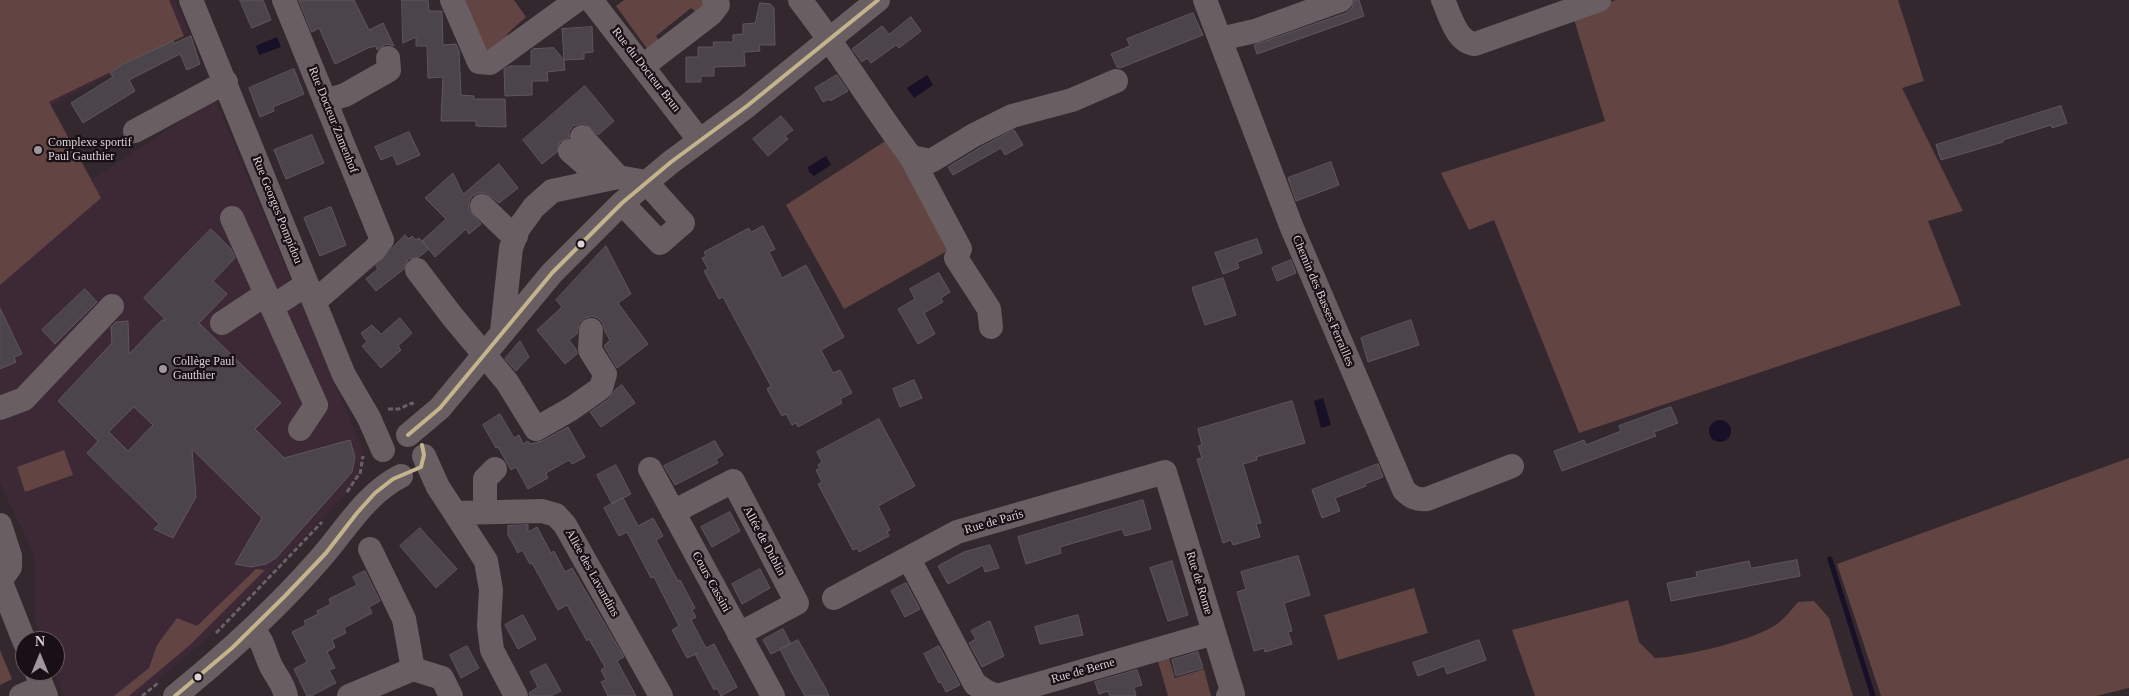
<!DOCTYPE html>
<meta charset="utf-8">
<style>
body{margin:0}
#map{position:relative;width:2129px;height:696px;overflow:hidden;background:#32282e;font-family:"Times New Roman",serif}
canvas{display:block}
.north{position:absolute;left:15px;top:631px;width:50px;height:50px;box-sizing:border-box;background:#181015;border:1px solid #675e63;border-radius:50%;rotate:0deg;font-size:14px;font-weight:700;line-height:20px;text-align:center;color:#ded2d9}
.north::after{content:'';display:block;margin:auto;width:18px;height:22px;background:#a2969d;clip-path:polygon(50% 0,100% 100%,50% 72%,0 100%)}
</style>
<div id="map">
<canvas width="2129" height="696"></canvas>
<div class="north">N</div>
</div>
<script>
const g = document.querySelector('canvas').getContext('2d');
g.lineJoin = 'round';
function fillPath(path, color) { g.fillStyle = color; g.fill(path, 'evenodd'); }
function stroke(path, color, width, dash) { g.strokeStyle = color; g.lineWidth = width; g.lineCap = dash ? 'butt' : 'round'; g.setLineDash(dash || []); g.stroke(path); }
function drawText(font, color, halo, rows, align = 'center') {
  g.font = font + ' "Times New Roman",serif'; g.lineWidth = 4.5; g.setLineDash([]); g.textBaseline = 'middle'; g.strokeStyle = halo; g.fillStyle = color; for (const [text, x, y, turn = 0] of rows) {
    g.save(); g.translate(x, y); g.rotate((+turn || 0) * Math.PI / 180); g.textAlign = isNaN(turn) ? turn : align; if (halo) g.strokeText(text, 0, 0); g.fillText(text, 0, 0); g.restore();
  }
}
fillPath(new Path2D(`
 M0,0H175L190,33L52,105L92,179L215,99L363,450L354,486L200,645L138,696H64L54,671L55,641H43L35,622V557L0,483Z`), '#3d2836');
fillPath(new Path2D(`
 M0,0H169L184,36L49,102L101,198L0,285Z
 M464,0H514L526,17L508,33L503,51L493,54L484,48Z
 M624,0H705L708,5L698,14L691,8L656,36L661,43L648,50L616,6Z
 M1616,0H1898L1924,81L1902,88L1963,211L1928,221L1961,305L1579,433L1494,220L1469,230L1441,173L1605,121L1573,16Z
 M890,138L956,246L844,309L786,205Z
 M64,450L73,475L25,492L17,467Z
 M2129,458V688L2096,696H1881L1837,564Z
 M256,569L265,570L190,645L129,696H114L149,668L157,645L177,618L197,626Z
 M1414,588L1428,633L1338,660L1324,615Z
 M1628,600L1639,642L1655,658C1683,657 1755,640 1777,624C1785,618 1792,609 1798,602L1814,601L1829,618L1853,696H1535L1512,630Z
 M0,650L12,679L0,685Z
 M1168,655L1175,678L1204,669L1211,696H1168L1157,658Z`), '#624542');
fillPath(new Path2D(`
 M277,37L281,47L259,55L256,46Z
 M927,75L933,85L914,98L907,88Z
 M826,156L831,165L814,176L809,172L808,167Z
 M1323,398L1331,425L1321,428L1314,401Z
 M1709 431a11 11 0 1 1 22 0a11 11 0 1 1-22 0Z`), '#171026');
stroke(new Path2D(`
 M1830,559L1873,696`), '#171026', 5);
const building = new Path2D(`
 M240,0H263L271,20L252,28Z
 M299,0H354L369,30L383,23L394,46L386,44L377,50L376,46L368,48L335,64L319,28L312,32Z
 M402,0H428L429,11H442L443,45L456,44L459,51L461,95L474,96V99H505L506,127L476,126V121H441L443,77L428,78L427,46H416V37L403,43Z
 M1359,0L1364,16L1257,54L1254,45L1346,13L1352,8L1354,1Z
 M760,3L770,4L774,8L775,45H759L760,51L744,52L745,66L714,67V76H701V82H686V57H698V47H714L713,42H733V35L743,34V24L755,23Z
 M1193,13L1203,35L1120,68L1117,67L1111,54L1130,46L1127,39Z
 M911,17L921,31L899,48L896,45L871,63L867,58L862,62L852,49L882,26L889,34Z
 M592,27L593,52L584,53V59L564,60L562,29Z
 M191,36L200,64L187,70L180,54L129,80L135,91L83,123L71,103L113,77L110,73L123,64L173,41L174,43Z
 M554,48L564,60L565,70L547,72L548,81H532V95L505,96L504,69L510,66H531V51L533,49Z
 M294,69L304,94L273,107L274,111L260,117L249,88Z
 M837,75L848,91L830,101L829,99L823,102L815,88Z
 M585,86L614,121L598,135L586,124H579L573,126L569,132V138L560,142L557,152L542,164L523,140Z
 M2061,106L2067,123L2052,128L2051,125L2003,140V142L1941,160L1936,145Z
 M781,116L793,130L785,136L788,139L768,156L753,139Z
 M1014,130L1023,145L1005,155L1001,148L953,175L948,167L981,147Z
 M409,132L420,155L397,165L393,155L381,160L375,147Z
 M312,135L324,163L286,179L274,150Z
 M1331,162L1339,185L1296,201L1288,178Z
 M499,164L518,188L499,203L486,193H479L472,196L469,202V210L481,224L469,234L466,229L435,257L422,241L446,219L425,198L453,173L463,194Z
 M331,207L346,245L320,256L304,218Z
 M763,226L775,249L769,252L782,278L806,265L844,337L821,350L833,373L840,370L852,393L840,399L842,403L798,427L796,423L792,425L786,414L782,416L767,389L771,386L723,297L719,299L704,271L708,269L702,258L706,256L704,252L749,228L751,232Z
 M211,229L231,249L235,258L213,281L227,294L199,323L281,403L255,429L284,458L350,440L355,457L352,472L276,558L266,564L251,567L235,564L262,518L192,449L196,497L173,538L154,529L159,524L87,453L98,441L58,401L112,343L111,327L116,322L128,321L129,354L162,320H166L144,298ZM134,407L153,425L128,451L109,432Z
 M405,235L409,239L412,236L416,240L419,238L429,249L419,257L408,259L404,269L376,291L366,279L378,269L376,266Z
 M1257,239L1262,253L1237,262L1239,268L1223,274L1215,253Z
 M606,246L631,294L618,303L648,344L617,368L604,346L610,340L605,332L603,323L598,318L592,316L585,318L579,323L577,334L569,340L576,349L577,354L565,364L537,330L562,307L556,300Z
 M1291,260L1296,273L1277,281L1272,268Z
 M939,273L950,292L941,298L943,302L924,313L935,334L918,344L898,309L915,299L910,289Z
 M1223,278L1236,315L1205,325L1192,288Z
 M85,289L97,302L55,344L42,330Z
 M0,308L22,354L14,357L16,362L0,369Z
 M400,318L412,333L398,346L401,350L381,368L362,346L367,342L361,333L372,325L381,334Z
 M1411,320L1419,345L1368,362L1361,338Z
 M520,341L529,357L516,371L505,359Z
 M914,380L922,398L900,407L893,389Z
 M622,385L635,403L601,427L590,412L609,399L615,390Z
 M1292,401L1305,443L1256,457L1257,460L1243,464L1261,523L1256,524L1260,537L1233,545L1231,540L1223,543L1197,459L1202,458L1198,446L1202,445L1198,429Z
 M1671,407L1678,423L1654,432L1656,436L1562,471L1554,451L1584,440L1586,445L1621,431L1619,426Z
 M500,414L514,438L519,435L523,444L528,441L530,444L542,441L568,427L585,457L572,464L569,460L546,473L548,478L528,489L516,467L511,470L498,447L496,448L483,425Z
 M879,419L915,486L878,506L890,530L887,532L889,536L859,552L857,548L853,550L818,484L822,482L816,470L820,468L818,465L822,462L817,452Z
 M715,441L723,455L716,459L718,463L675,485L664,466Z
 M1378,464L1383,477L1365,484L1366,486L1335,498L1340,511L1322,518L1312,490Z
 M616,465L631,494L612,504L597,475Z
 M623,498L638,526L653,518L663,536L656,540L678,581L680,580L695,608L692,610L696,617L691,620L706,648L714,644L737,687L721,696L717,688L714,690L695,654L698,653L687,658L672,630L679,626L654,577L651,578L627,532L619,536L604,508Z
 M1143,500L1151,529L1125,536L1122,529L1060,547L1061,553L1026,564L1018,537Z
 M730,512L740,531L712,547L701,527Z
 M528,525V532L537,527L551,553L554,551L565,572L572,568L624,657L617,661L636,696H608L601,682L606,680L601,670L605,667L589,639L587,641L567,605L558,610L532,563L530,564L522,550L518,553L508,535V526Z
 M420,528L457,569L436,588L400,546Z
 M990,545L999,568L985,572L983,565L948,584L938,566L964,552Z
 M1298,556L1310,595L1284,603L1292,631L1288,632L1292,644L1265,652L1264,648L1254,651L1237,592L1246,589L1241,572Z
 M1797,560L1800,576L1671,601L1667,583L1697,577L1696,572L1749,561L1751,568Z
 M1172,561L1188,615L1168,621L1150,568Z
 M760,569L770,588L742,604L732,584Z
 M365,571L380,601L369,607L372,613L344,628L346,633L332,640L335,647L327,652L335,668L329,670L336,683L311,696H307L294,669L307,662L292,632L306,625L304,621L318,614L317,611L331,604L329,599L357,585L353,577Z
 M906,583L920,609L905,617L891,591Z
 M523,615L536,639L518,649L505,625Z
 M1078,615L1083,635L1040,644L1035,627Z
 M990,621L1004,656L982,667L969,643L976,639L971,631Z
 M783,629L791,644L771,654L763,640Z
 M798,640L826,689L829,696H805L791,671L780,649Z
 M1479,640L1486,660L1447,674L1444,666L1418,676L1413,663Z
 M467,646L479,668L461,678L450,655Z
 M939,646L960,685L946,692L941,682L939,683L924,654Z
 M1198,652L1203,668L1176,676L1172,660Z
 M546,664L561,691L551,696H530L529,693L538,687L530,672Z
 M1137,670L1142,685L1134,687L1136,696H1110L1108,691L1099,694L1095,682Z`);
fillPath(building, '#4c444b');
stroke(building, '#5f575d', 1);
stroke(new Path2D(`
 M388,409H399L412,403L414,405
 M360,474L363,456
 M347,492L359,474
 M216,633L322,522
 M142,696L158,683`), '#6b6164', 3, [5, 2.5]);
stroke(new Path2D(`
 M191,0L344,375L369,418L383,450
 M284,0L382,240L375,249L314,302
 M452,0L479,62L490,63L577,0
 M591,0L700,141
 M800,0C840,51 872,106 911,157L931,161L974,135L1012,116L1072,100L1116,81
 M1205,0L1292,228L1404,490C1411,497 1416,500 1427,499L1512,466
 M1443,0C1450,15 1456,42 1475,44L1599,0
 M1220,39L1255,31L1341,0
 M643,66L711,14L718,5L714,0
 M325,101L345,95L389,70L388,58
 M135,131L226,82
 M582,137L618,177
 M570,151L585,164L596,181
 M911,157L960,249L956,258L989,309L991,327
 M482,206L507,230L516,236
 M232,218L272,307
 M417,270L452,316L507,382L536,429L571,409L601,388L605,374L590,350L591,330
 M222,323L266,294
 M502,331L511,248L518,229L534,207L552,191L618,177L646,182L683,223L660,243L622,203
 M0,408L24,399L112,306
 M300,429L316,405L272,307L307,284
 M408,435L440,408L552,273L622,203L671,162L747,106L878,0
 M424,456L438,487L455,513L542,511L556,515L565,525L661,696
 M650,469L773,696
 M485,512V479L495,469
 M673,512L733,481L797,603L739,634
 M455,513L486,561L491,590L489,626L492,650L516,696
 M0,525L10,556V567L0,581
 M909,559L975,684L987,692L997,696L1214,633
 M0,580L25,643
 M834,598L957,532L1165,472L1233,694L1228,696
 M253,630C265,643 264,653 272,668C278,679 283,683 286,696
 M413,669L442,678L451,696
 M36,671L46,696
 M21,696L42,687
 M175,696C227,654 275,610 319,560C345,531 365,494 401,476
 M349,696L413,669L404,619L370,549`), '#695e61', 24);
stroke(new Path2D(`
 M408,435L440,408L552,273L622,203L671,162L747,106L878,0
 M175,696L232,648L285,596L326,553L357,513L375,493L393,479L421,467L424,455L422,445`), '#c3b48e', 4);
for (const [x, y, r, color] of [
 [38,150,5,"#a2969d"],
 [581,244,4.5,"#ded2d9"],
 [163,369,5,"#a2969d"],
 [198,677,4.5,"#ded2d9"]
]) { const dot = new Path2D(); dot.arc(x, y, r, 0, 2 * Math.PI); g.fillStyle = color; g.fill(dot); stroke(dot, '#181015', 2); }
drawText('12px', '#ded2d9', '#181015', [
 ["Rue du Docteur Brun",646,70,52],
 ["Rue Docteur Zamenhof",333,120,68],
 ["Rue Georges Pompidou",277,210,68],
 ["Chemin des Basses Ferrailles",1323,301,67],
 ["Rue de Paris",994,522,-16],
 ["Allée de Dublin",764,541,62],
 ["Allée des Lavandins",592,573,61],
 ["Cours Cassini",711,582,61],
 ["Rue de Rome",1199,583,73],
 ["Rue de Berne",1083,671,-16]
]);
drawText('12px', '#ded2d9', '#181015', [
 ["Complexe sportif",48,143],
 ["Paul Gauthier",48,157],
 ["Collège Paul",173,362],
 ["Gauthier",173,376]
], 'left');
</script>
